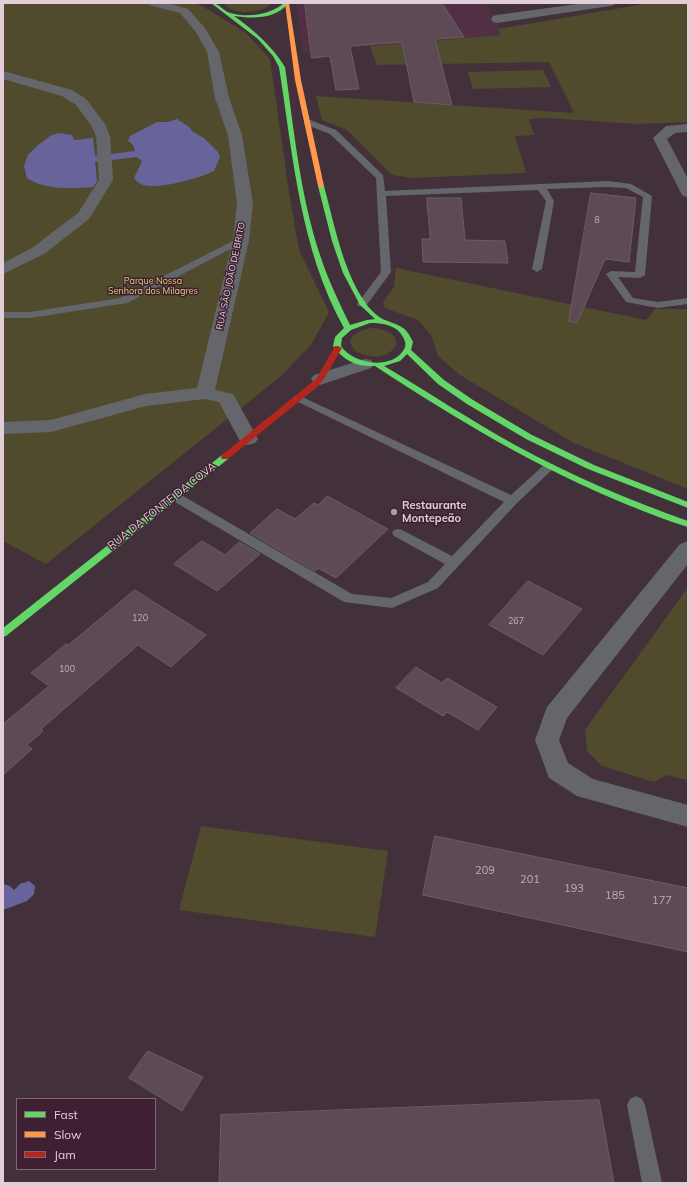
<!DOCTYPE html>
<meta charset="utf-8">
<style>
body{margin:0}
#map{position:relative;width:691px;height:1186px;overflow:hidden;background:#42313b;font-family:Mulish,sans-serif}
canvas{display:block}
.frame{position:absolute;inset:0;border:4px solid #e2ced9;pointer-events:none}
.legend{position:absolute;left:16px;top:1098px;width:140px;height:72px;box-sizing:border-box;background:#3e2032;border:1px solid #806675;margin:0;padding:5px 7px;list-style:none;font-size:12px;color:#e2ced9}
.legend li{display:flex;align-items:center;gap:8px;height:20px}
.legend b{width:20px;border:1px solid #806675}
</style>
<div id="map">
<canvas width="691" height="1186"></canvas>
<div class="frame"></div>
<ul class="legend">
<li><b style="height:5px;background:#63d668"></b>Fast</li>
<li><b style="height:5px;background:#ff974d"></b>Slow</li>
<li><b style="height:5px;background:#b3261e"></b>Jam</li>
</ul>
</div>
<script>
const g = document.querySelector('canvas').getContext('2d');
g.lineJoin = 'round';
function fillPath(path, color) { g.fillStyle = color; g.fill(path, 'evenodd'); }
function stroke(path, color, width, dash) { g.strokeStyle = color; g.lineWidth = width; g.lineCap = dash ? 'butt' : 'round'; g.setLineDash(dash || []); g.stroke(path); }
function drawText(font, color, halo, rows, align = 'center') {
  g.font = font + ' Mulish,sans-serif'; g.lineWidth = 3; g.setLineDash([]); g.textBaseline = 'middle'; g.strokeStyle = halo; g.fillStyle = color; for (const [text, x, y, turn = 0] of rows) {
    g.save(); g.translate(x, y); g.rotate((+turn || 0) * Math.PI / 180); g.textAlign = isNaN(turn) ? turn : align; if (halo) g.strokeText(text, 0, 0); g.fillText(text, 0, 0); g.restore();
  }
}
fillPath(new Path2D(`
 M296,3H486L502,35L303,52Z`), '#522f44');
fillPath(new Path2D(`
 M3,3H194L202,6L246,33L270,59L289,192L299,250L329,312L311,345L280,377L46,564L3,541Z
 M224,3H272C263,14 232,16 224,3Z
 M650,3H688V122L636,124L546,118L529,119L534,135L515,136L526,173L412,178L392,175L347,130L322,120L316,96L574,113L549,62L377,65L370,46L501,35L498,29Z
 M543,70L551,87L473,89L468,72Z
 M396,268L646,320L655,309H688V489L574,443L460,375L438,356L431,335L418,320L385,308L383,302L394,287Z
 M372,328C420,332 388,372 354,350L350,341C354,332 362,330 372,328Z
 M688,587V780L666,775L654,782L602,766L587,751L585,730Z
 M201,826L388,851L375,937L179,910Z`), '#514b2d');
fillPath(new Path2D(`
 M177,119L189,127L193,132L204,138L218,152L220,157L214,171C199,178 156,191 141,184C138,183 136,180 134,178L142,161L137,157L95,162L97,181L93,187C73,189 44,190 27,178L24,166L28,155L36,147L50,136L58,133L72,135L74,140L93,138L95,156L135,151L133,145L128,141L130,136L157,122H168Z
 M29,881L35,886L34,894L27,901L3,910V884L10,886L14,890L20,884Z`), '#67649b');
const building = new Path2D(`
 M305,3H442L464,37L435,39L452,105L414,102L402,42L350,46L359,89L336,90L330,56L312,58Z
 M591,193L636,198L629,262L605,259L577,323L569,321Z
 M427,198H461L465,240L505,241L508,263L423,262L422,239H430Z
 M327,496L388,529L336,578L318,568L315,571L250,533L277,509L295,519L314,503L318,505Z
 M202,541L225,555L239,542L260,554L217,591L174,564Z
 M528,581L582,609L543,655L489,625Z
 M135,590L206,635L171,667L138,645L41,729L43,731L27,745L32,749L3,775V724L49,686L31,673L66,644L68,645Z
 M416,667L442,683L447,678L497,707L478,730L447,712L443,716L396,688Z
 M435,836L688,888V952L423,895Z
 M148,1051L203,1077L182,1111L129,1078Z
 M599,1100L614,1183H219L221,1115Z`);
fillPath(building, '#5e4a55');
stroke(building, '#6b5c65', 1);
fillPath(new Path2D(`
 M304,120H310L336,130L383,175L385,191L608,181L631,184L652,196L645,275L640,278L618,277L633,298L658,302L688,298V304L658,308L626,302L606,274L611,271L635,272L643,197L626,188L608,187L547,189L554,201L542,269L537,272L532,269L546,201L538,190L386,196L391,272L366,306H358L357,304L381,272L376,178L330,134L304,124Z
 M241,237L246,240L244,242L127,303L30,318H3V312H30L120,298Z
 M298,395L511,495L545,464H553L555,467L516,504L438,588L392,608L344,602L170,499L168,496L170,493L174,492L178,493L352,594L391,598L428,582L445,564L394,536L392,533L394,530L398,529L402,530L452,556L504,502L294,400L293,398L294,396Z
 M636,1096L642,1099L645,1105L662,1183H642L627,1105L630,1099Z`), '#65666b');
fillPath(new Path2D(`
 M147,3H167L188,9L205,28L219,52L229,98L242,135L253,204L249,240L215,390L233,394L258,439L255,443L248,445L241,443L219,402L205,399L146,406L51,432L3,434V422L51,420L145,394L197,388L233,240L237,204L228,135L215,98L207,52L196,32L180,13L149,5Z
 M585,3H616L614,5L610,6L497,23L493,22L491,19L493,16L497,15Z
 M3,71L72,90L86,99L105,124L110,136L113,180L89,219L44,254L3,274V263L32,248L78,213L99,180L96,136L91,125L76,105L62,96L3,79Z
 M688,124V132L675,133L667,139L688,179V197L683,196L681,193L653,138L666,126Z
 M365,359L371,360L374,364L371,368L320,385L314,383L311,379L314,375Z
 M688,541V564L567,718L559,740L568,763L593,779L688,805V827L577,796L549,778L535,740L547,707L680,544Z`), '#65666b');
fillPath(new Path2D(`
 M211,3C219,3 222,10 230,13C248,18 270,15 284,3H289C275,19 254,19 234,16C255,31 271,45 285,67C294,130 300,195 320,255C328,280 339,302 350,325L367,320L375,319L360,305L343,273L332,241L318,186L321,184L324,186C334,223 343,271 365,302C368,308 379,318 385,320C400,326 406,326 413,342L411,350L444,380L473,400L532,435L594,465L688,502V508L588,469L526,439L467,404L438,384L407,354L400,361L384,366C428,392 470,420 515,445C570,475 629,500 688,521V527C668,521 648,513 628,505C539,469 456,419 375,366C357,367 344,361 333,346L335,337L344,328C300,249 293,156 279,67L273,56L258,39ZM370,323C383,323 398,325 404,339C406,343 406,347 403,351C390,370 353,364 341,346L342,338L351,330Z
 M225,454L229,457L228,459L6,636L3,637V628L222,455Z`), '#63d668');
fillPath(new Path2D(`
 M285,3H289L301,80L324,186L321,188L318,186L295,80Z`), '#ff974d');
fillPath(new Path2D(`
 M335,346H338L342,348L324,379L317,387L228,459H222L221,457L222,455L311,383L317,378Z`), '#b3261e');
for (const [x, y, r, color] of [
 [394,512,4,"#aa97a2"]
]) { const dot = new Path2D(); dot.arc(x, y, r, 0, 2 * Math.PI); g.fillStyle = color; g.fill(dot); stroke(dot, '#3e2032', 1.5); }
drawText('9px', '#c1adb8', null, [
 ["8",597,220],
 ["120",140,618],
 ["267",516,621],
 ["100",67,669]
]);
drawText('9px', '#e2ced9', '#3e2032', [
 ["RUA SÃO JOÃO DE BRITO",231,276,-78]
]);
drawText('9px', '#dad26f', '#3e2032', [
 ["Parque Nossa",153,281],
 ["Senhora dos Milagres",153,291]
]);
drawText('11px', '#e2ced9', '#3e2032', [
 ["RUA DA FONTE DA COVA",162,506,-38]
]);
drawText('bold 11px', '#e2ced9', '#3e2032', [
 ["Restaurante",402,506],
 ["Montepeão",402,519]
], 'left');
drawText('11px', '#c1adb8', null, [
 ["209",485,871],
 ["201",530,880],
 ["193",574,889],
 ["185",615,896],
 ["177",662,901]
]);
</script>
